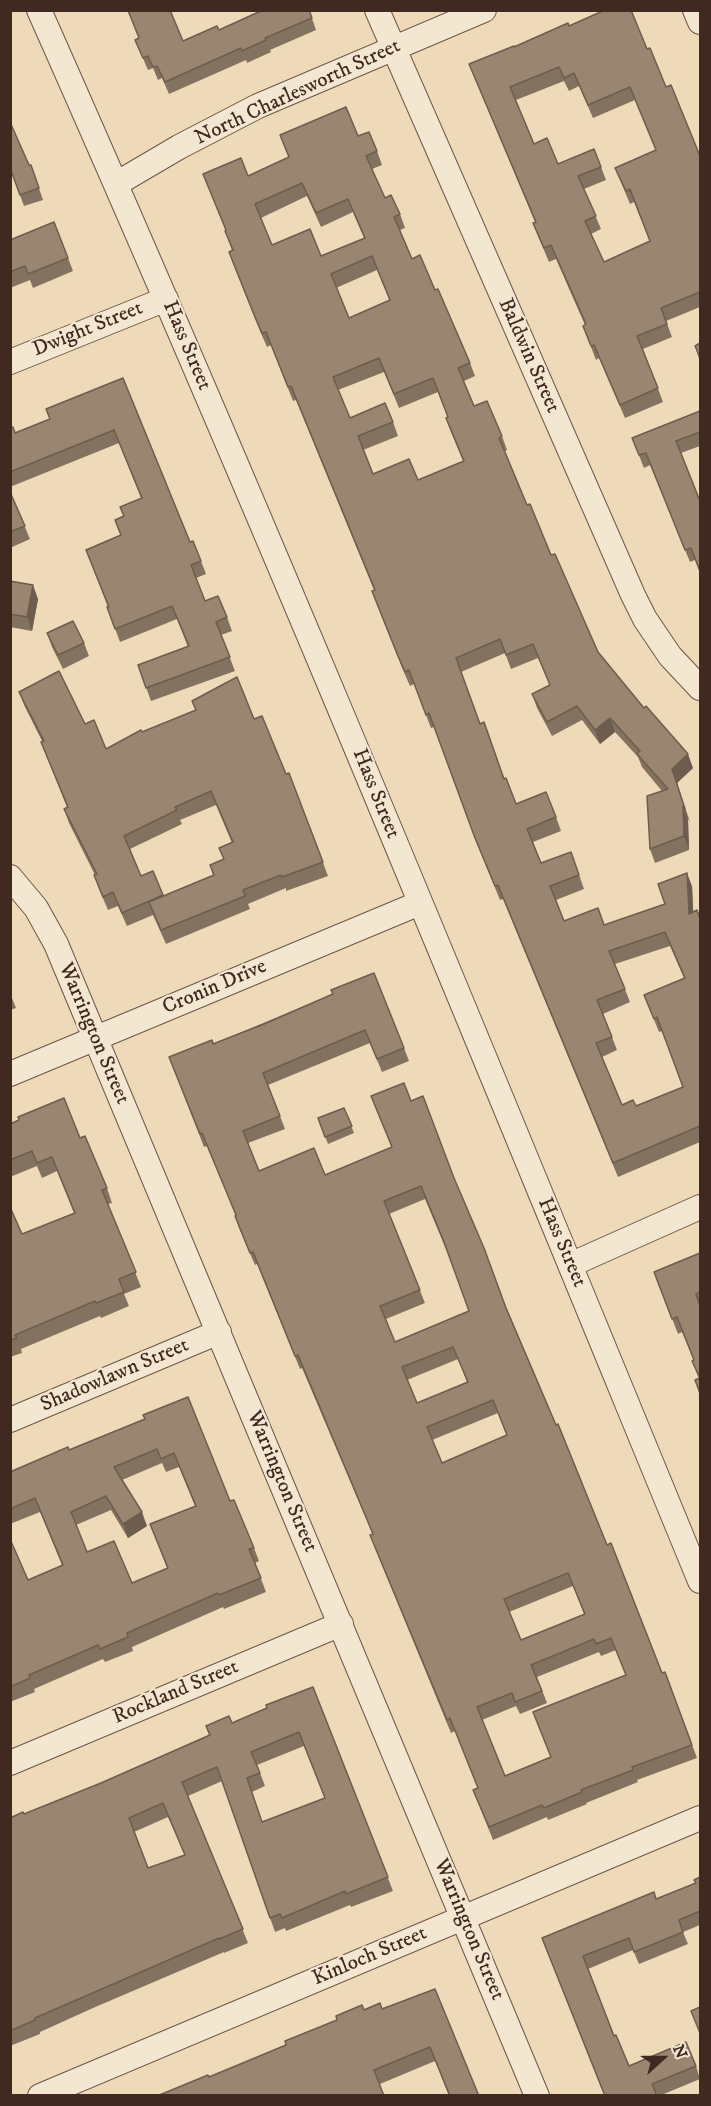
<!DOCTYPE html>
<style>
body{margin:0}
#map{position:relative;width:711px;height:2106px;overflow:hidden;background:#eedab9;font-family:"IM FELL DW Pica",serif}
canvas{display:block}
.frame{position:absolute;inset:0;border:12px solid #3f2921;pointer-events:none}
.north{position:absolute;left:633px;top:2028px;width:60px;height:60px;-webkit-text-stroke:4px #f4e7d2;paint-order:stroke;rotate:69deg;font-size:16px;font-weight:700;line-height:24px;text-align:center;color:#3f2921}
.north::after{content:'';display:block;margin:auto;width:21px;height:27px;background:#3f2921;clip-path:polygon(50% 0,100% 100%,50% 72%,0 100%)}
</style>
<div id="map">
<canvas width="711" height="2106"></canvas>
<div class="frame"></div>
<div class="north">N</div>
</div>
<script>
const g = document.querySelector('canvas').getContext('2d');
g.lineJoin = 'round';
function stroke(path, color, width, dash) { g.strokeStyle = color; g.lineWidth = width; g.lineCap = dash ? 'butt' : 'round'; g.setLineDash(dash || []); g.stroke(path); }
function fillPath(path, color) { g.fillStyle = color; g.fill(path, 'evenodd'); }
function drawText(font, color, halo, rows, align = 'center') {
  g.font = font + ' "IM FELL DW Pica",serif'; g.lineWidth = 4.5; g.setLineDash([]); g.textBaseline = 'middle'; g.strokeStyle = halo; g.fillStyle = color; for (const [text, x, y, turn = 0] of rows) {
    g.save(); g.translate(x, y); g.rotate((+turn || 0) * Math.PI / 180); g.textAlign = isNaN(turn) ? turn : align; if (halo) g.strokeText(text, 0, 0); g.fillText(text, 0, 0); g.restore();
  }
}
const street = new Path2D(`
 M39,10C270,530 484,1056 700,1581
 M377,10L633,595L645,619L670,656L700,688
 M695,10L700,22
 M116,184L179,147L258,106L484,10
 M10,362L166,299
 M10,877L36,908L56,944L537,2096
 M10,1074L420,903
 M570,1265L700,1207
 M10,1420L219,1332
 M10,1763L341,1624
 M40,2096L700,1818`);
stroke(street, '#6b5547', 26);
stroke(street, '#f4e7d2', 24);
fillPath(new Path2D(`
 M127,10H170L183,41L219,30L309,10L316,30L270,50L271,52L247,63L246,60L169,94L162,78L158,80L153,68L148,70L135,40L139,38Z
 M569,26L647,49L700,156V307L666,321L672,337L643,349L663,402L625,418L599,358L596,360L583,326L585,325L556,259L549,262L538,236L533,223L535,222L469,64L514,47ZM564,81L569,91L579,86L593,118L635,100L656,150L615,168L630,204L634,202L650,241L604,262L591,234L601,229L584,189L606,180L601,167L558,164L534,144L516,100Z
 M280,135L358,136L377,151L382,165L372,169L385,198L400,214L405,228L400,230L412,259L435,290L470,363L475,376L464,381L474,406L502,436L507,450L505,451L527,505L598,652L693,768L677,783L690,822L688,819L689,850L655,863L650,849L662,791L642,767L638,757L615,732L600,744L582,720L552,736L537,708L532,694L550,685L538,658L511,669L505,653L461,672L480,724L504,779L516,804L556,817L561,831L533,842L541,863L571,852L584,889L556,900L564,921L604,925L665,904L692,886L693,912L700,919V1142L618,1177L503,899L500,900L480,851L434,727L431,728L414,684L410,686L403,670L377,605L372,591L374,590L296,400L293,401L271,345L267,347L260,331L234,266L229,252L232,250L225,231H226L203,174L248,176L289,157ZM307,196L321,227L353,212L364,238L321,256L272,245L261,218ZM377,270L390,301L349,318L336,288ZM384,372L399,408L438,392L448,417L446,418L451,432L463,461L418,480L373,474L363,450L398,436L393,422L350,418L338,390ZM670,946L684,978L644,995L659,1032L662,1031L683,1087L636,1106L622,1105L602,1057L617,1050L603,1014L630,1002L615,964Z
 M29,165H31L43,200L24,206L10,168Z
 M10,240L68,258L73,271L33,288L30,280L10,288Z
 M700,343V362L695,346Z
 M123,378L190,542L201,561L206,574L196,578L205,601L227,617L232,631L221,635L235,671L151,701L138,665L188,647L177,619L120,642L107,607H108L86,550L121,535L115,520L124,516L141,498L119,443L10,487V428L15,433L50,419L46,409Z
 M700,411V446L681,453L700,501V573L695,560L690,562L650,465L644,468L632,438Z
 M10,492L30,539L10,548Z
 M10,581L38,599L32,631L10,627Z
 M47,633L84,643L89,656L63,669L52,647Z
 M19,692L85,724L106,749L142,732L254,719L286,774L289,773L328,876L286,891V888L248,904L250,909L166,944L153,915L127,926L118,906L108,910L99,889L94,875H95L69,823L64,809L67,807L46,755L41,742L42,741L24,705ZM216,805L232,843L224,860L210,865L213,875L163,896L141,876L130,849L182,824L180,820Z
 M10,993L16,1008L10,1010Z
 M333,994L404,1048L409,1061L382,1072L370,1043L268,1085L285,1129L248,1143L259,1171L325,1175L392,1147L371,1096L411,1101L454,1178L507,1309L607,1545L662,1673L665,1672L697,1758L637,1780L638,1782L586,1803L587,1804L548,1820L547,1817L493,1840L473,1790L478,1788L455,1731L451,1733L375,1548L370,1535L373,1534L368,1523L302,1368L300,1369L257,1264L255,1265L239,1228L235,1216L236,1215L207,1146L204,1147L174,1070L213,1044ZM425,1199L448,1254L469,1311L395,1342L386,1319L425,1303L389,1214ZM458,1359L467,1382L417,1403L407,1380ZM498,1413L507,1435L442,1463L432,1440ZM573,1586L584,1614L521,1640L509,1612ZM616,1650L626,1675L550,1757L505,1776L482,1720L516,1706L520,1714L547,1703L537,1677L599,1652L601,1656Z
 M344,1108L354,1133L328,1144L318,1118Z
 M10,1124L80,1138L107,1188L112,1203L108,1204L141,1287L124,1294L129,1306L101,1318L100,1316L21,1349L22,1353L10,1357V1207L22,1234L74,1213L57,1171L42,1178L37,1166L10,1177Z
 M700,1253V1396L695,1380L699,1379L692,1361L694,1360L682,1332L678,1334L654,1272Z
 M145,1419L230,1501L254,1548L259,1561L255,1563L266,1592L224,1609L223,1607L132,1647L133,1651L105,1662L103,1659L34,1689L35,1692L10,1702V1539L28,1580L62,1565L40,1512L10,1524V1472L69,1450ZM162,1463L166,1472L179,1467L195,1506L150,1524L167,1568L132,1583L87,1552L76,1525L111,1510L128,1538L147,1526L122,1480Z
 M313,1687L393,1891L351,1907L350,1905L286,1931L285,1928L275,1932L222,1781L188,1796L248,1943L224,1953V1952L93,2008L40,2032V2034L10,2046V1818L24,1814L101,1783L209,1735L206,1726L232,1723L267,1708ZM304,1746L325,1798L262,1822L252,1792L265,1786L257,1765ZM168,1817L185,1855L148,1868L134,1832Z
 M700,1877V1925L683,1932L688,1944L639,1964L633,1950L588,1969L614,2036L629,2066H696L700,2079L659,2096H605L542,1938L656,1899L695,1884Z
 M435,1989L479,2096H449L435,2061L380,2084L209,2077L286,2045L364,2010L382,2009Z`), '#847260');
fillPath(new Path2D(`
 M33,585L38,599L32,631L27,617Z
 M610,718L615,732L600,744L595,730Z
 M688,754L693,768L677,783L690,822L672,769Z
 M683,806L688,819L689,850L684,836Z
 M687,873L692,886L694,927L689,914Z
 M142,1512L147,1526L128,1538L123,1524Z`), '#6c5d4e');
const building = new Path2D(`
 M128,10H170L183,41L217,26L219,30L263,10H309L312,18L265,38L266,40L242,51L241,48L165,82L157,66L153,67L148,56L143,58L135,40L139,38Z
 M605,10H631L647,49L650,48L666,87L671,85L700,156V292L661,308L667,324L637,336L658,388L620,405L594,345L591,346L583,326L586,324L551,245L544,248L533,223L536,222L469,64L514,46V47L568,23L569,26ZM559,67L564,78L574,73L588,105L630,87L656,150L615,168L626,191L630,189L650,241L604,262L585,221L596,216L578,176L601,167L594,149L558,164L547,138L534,144L510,87Z
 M346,107L358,136L369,132L377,151L366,156L385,198L391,195L400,214L394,217L412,259L420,255L435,290L438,289L470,363L458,368L474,406L487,401L502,436L499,438L527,505L530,504L551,555L555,554L598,652L644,708L646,706L688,754L672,769L685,809L683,806L684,836L650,849L647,796L668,789L637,754L640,751L610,718L595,730L577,706L547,722L532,694L550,685L533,644L506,655L500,639L456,658L480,724L484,722L504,779L506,778L516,804L546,792L556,817L527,829L541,863L571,852L579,875L550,886L564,921L598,908L604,925L665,904L658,884L687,873L689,914L697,910L700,919V1126L613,1163L498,885L495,886L475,838L429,713L426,715L409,670L405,672L398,656L372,591L375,590L291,386L288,387L266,332L262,333L255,317L229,252L233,250L225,231L226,230L203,174L241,158L248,176L289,157L280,135ZM302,183L316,213L348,199L365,238L321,256L310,229L272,245L255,204ZM372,256L390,300L349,318L331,274ZM379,358L394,394L433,378L448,417L446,418L464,461L418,480L409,459L373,474L358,436L393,422L385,403L350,418L333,377ZM665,932L685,978L644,995L654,1019L657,1017L683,1087L636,1106L633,1100L622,1105L596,1043L612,1037L597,1000L625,989L609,951Z
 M10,122L29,165H31L39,188L20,195L10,168Z
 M54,222L68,258L28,274L25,266L10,272V240Z
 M700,343V357L695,346Z
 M123,378L190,542L193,541L201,561L191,565L205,601L218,596L227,617L216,622L230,657L146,688L138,665L189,646L172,606L115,629L107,607H109L86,550L121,535L115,520L124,516L120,507L142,498L114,430L10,472V428L13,427L15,433L50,419L46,409Z
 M700,411V432L676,441L700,501V571L691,548L685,550L646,453L639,455L632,438Z
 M10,492L25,526L10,532Z
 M10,581L33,585L27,617L10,614Z
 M73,621L84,643L58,655L47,633Z
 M59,671L85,724L94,720L106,749L141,730L142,732L196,710L192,701L237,677L254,719L262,716L286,774L289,773L323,862L282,877L281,875L243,890L245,896L161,930L149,902L214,875L210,865L224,859L219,848L233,842L211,791L175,807L177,810L124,836L141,876L153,871L163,895L122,913L113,892L103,897L94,875L97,874L64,809L68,807L41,742L44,741L19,692Z
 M374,973L404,1048L377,1059L365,1030L263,1073L280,1116L243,1131L259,1171L314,1148L325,1175L392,1147L371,1096L404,1083L411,1101L423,1096L454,1178L484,1248L506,1308L556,1425L558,1424L607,1545L611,1543L662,1673L665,1672L692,1745L632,1767L633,1770L581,1790L582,1792L544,1808L542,1805L489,1827L473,1790L478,1788L450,1718L447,1720L370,1535L373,1534L363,1510L298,1355L295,1356L253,1252L250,1253L235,1216L236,1215L202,1133L200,1134L169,1057L212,1040L213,1044L264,1024L333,994L331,990ZM421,1186L444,1242L469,1311L395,1342L380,1306L420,1290L384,1201ZM453,1347L468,1382L417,1403L402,1367ZM493,1400L507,1435L442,1463L427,1427ZM568,1573L585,1614L521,1640L504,1599ZM611,1638L626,1675L533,1712L551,1757L505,1776L477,1707L512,1693L515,1702L542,1691L531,1665L594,1639L596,1644Z
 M64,1098L80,1138L85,1136L107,1188L102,1190L136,1272L119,1279L124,1292L96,1303L95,1301L15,1335L17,1338L10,1340V1207L22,1234L75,1213L52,1157L37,1163L32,1151L10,1160V1124L19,1120L18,1117Z
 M344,1108L352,1126L325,1137L318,1118Z
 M700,1253V1292L696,1294L700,1306V1393L695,1380L700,1378L692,1361L694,1360L677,1317L672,1319L654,1272Z
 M188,1397L230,1501L234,1500L254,1548L249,1549L261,1578L219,1595L218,1593L127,1633L128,1637L100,1649L98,1645L29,1675L30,1678L10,1687V1539L28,1580L63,1565L35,1498L10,1509V1472L68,1447L69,1450L145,1419L143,1415ZM157,1449L161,1459L174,1453L196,1506L150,1524L168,1568L132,1583L114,1541L87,1552L71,1512L106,1496L123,1524L142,1512L114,1467Z
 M313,1687L388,1877L346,1894L345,1891L282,1918L280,1914L270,1918L217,1767L182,1782L243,1929L219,1939V1938L88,1995L35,2018V2020L10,2031V1818L23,1812L24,1814L101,1783L210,1735L206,1726L229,1716L232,1723L267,1708L266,1705ZM299,1732L325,1798L262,1822L247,1778L260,1773L251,1752ZM163,1803L185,1855L148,1868L129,1818Z
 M700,1877V1911L679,1920L683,1932L634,1952L629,1938L583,1956L614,2036L616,2035L629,2066L686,2042L696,2066L652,2084L657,2096H605L542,1938L654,1892L656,1899L696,1883L694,1880Z
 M435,1989L479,2096H450L430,2047L374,2070L384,2096H157L208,2075L209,2077L286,2045L285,2041L337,2020L336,2016L362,2005L364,2010L380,2003L382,2009Z
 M700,2007V2033L691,2011Z`);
fillPath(building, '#9a8570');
stroke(building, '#6c5d4e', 1.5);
drawText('21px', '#3f2921', '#f4e7d2', [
 ["North Charlesworth Street",298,93,-25],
 ["Dwight Street",88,330,-22],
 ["Hass Street",186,346,67],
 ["Baldwin Street",528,356,66],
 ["Hass Street",375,794,68],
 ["Cronin Drive",215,988,-23],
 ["Warrington Street",93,1034,67],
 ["Hass Street",561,1243,67],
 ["Shadowlawn Street",115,1376,-23],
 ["Warrington Street",281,1482,67],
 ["Rockland Street",176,1693,-23],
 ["Warrington Street",468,1930,67],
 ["Kinloch Street",370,1957,-23]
]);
</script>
